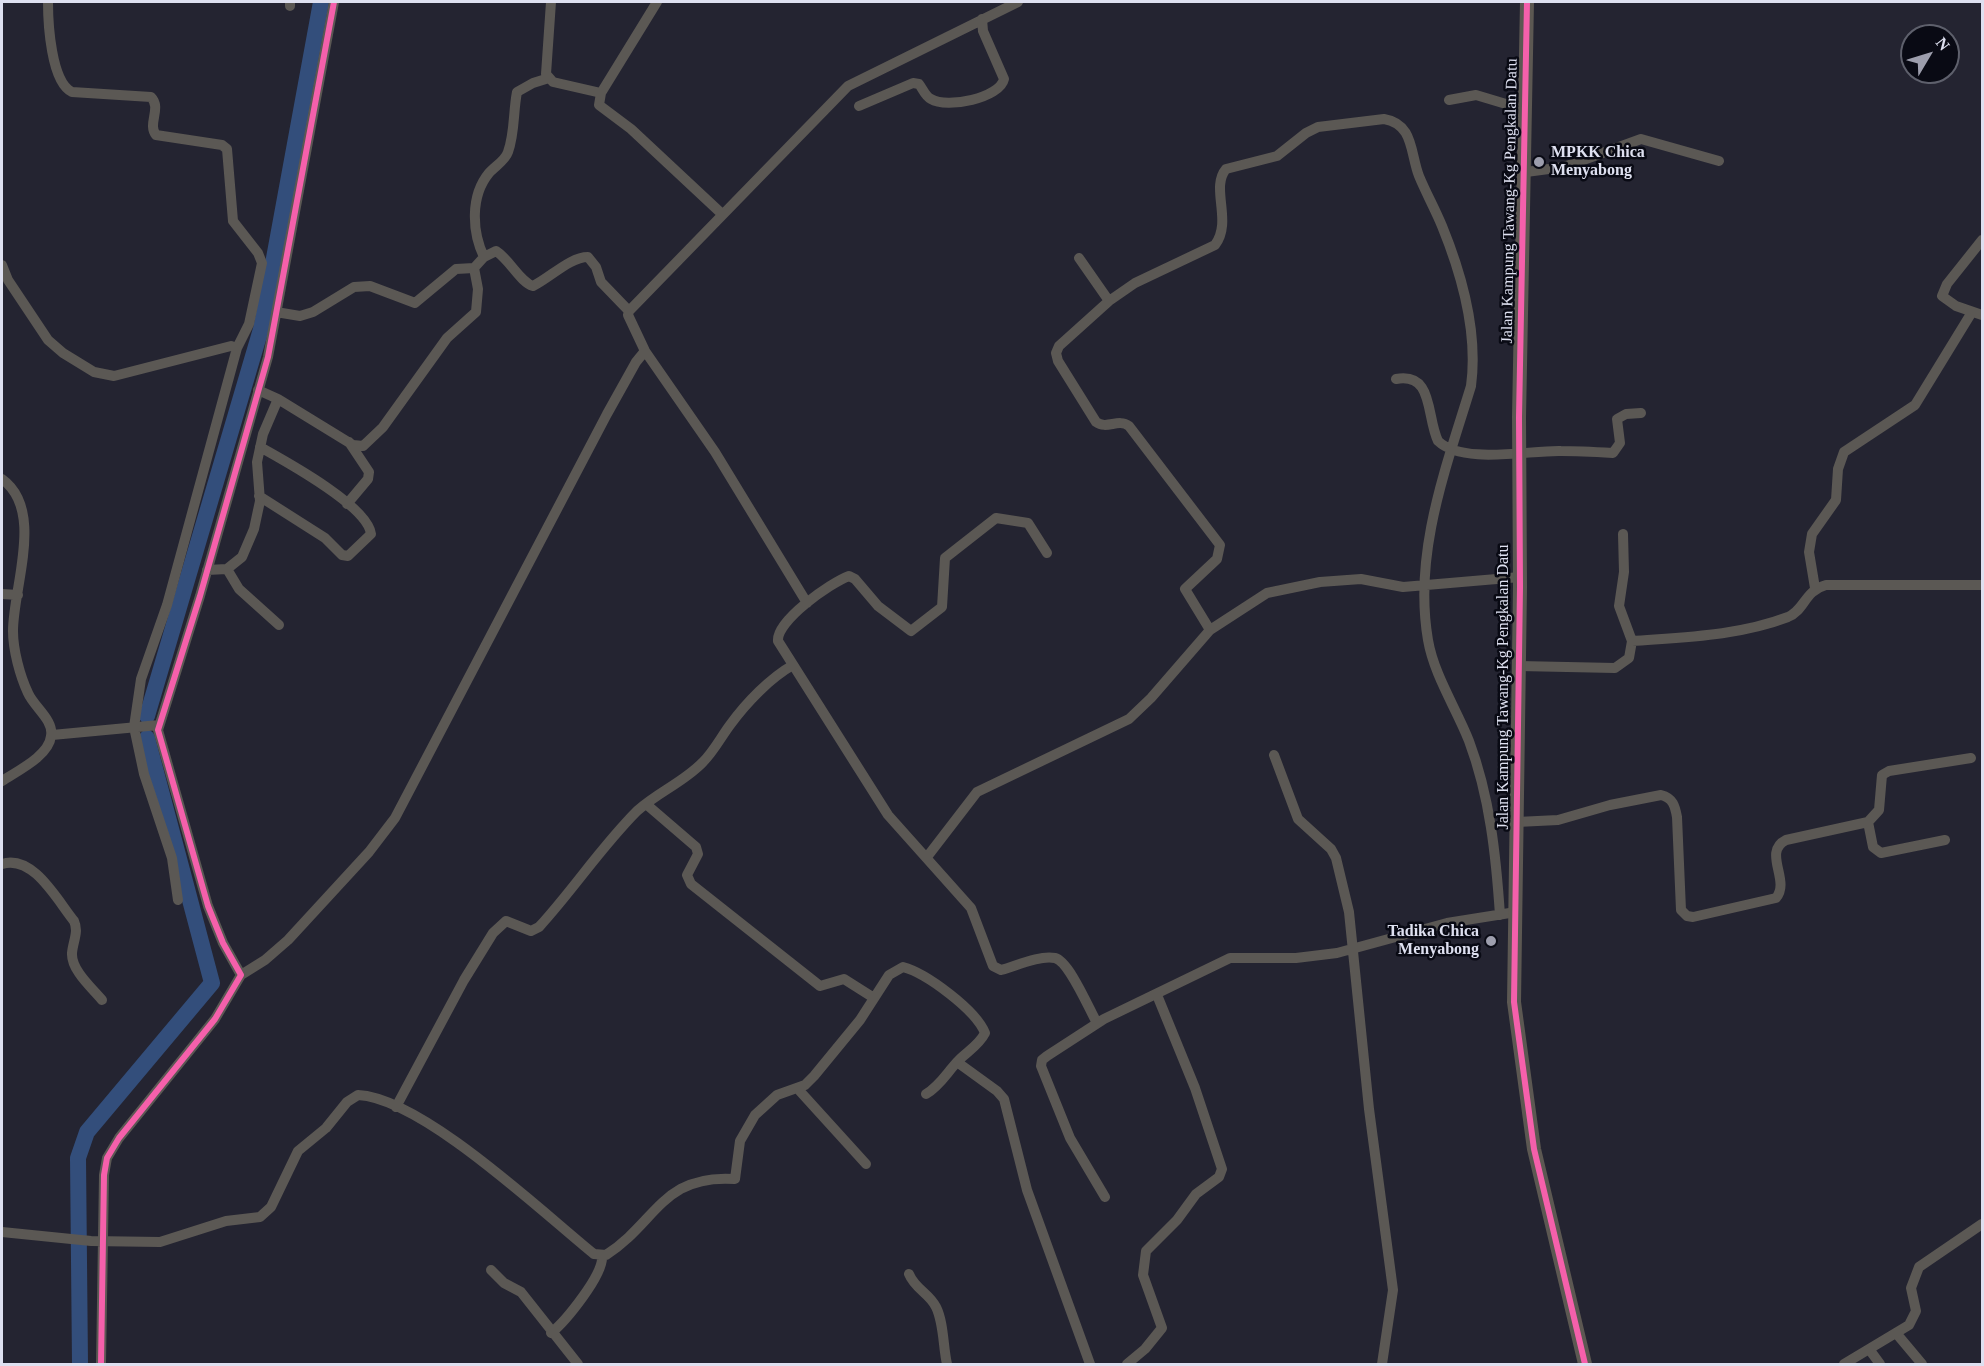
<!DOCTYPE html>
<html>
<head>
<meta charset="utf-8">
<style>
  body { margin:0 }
  #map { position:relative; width:1984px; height:1366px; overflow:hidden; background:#242431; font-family:Georgia,serif }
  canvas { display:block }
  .frame { position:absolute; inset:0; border:3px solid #dee0f0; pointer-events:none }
  .north { position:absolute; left:1900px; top:24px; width:60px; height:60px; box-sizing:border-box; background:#090a14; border:2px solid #5e606c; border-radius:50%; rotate:52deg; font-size:16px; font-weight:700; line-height:24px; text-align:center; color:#dee0f0 }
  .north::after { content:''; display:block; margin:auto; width:21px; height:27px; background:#9d9ead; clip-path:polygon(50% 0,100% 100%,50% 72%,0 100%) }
</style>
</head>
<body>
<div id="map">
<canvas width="1984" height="1366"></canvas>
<div class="frame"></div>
<div class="north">N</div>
</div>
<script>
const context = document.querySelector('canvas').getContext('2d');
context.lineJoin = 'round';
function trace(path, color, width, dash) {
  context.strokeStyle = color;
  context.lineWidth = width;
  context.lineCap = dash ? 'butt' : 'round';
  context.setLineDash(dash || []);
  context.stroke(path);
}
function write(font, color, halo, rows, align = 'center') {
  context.font = font + ' Georgia,serif';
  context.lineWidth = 5;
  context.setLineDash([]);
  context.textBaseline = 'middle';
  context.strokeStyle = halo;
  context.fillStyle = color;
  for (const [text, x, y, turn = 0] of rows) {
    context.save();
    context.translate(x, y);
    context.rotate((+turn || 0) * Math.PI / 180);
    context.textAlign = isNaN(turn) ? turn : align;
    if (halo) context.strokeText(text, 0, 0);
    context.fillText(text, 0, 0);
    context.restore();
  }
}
trace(new Path2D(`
  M 147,716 L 261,329 L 321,2
  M 80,1364 L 78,1158 L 87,1132 L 212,983 L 147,738`), '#334e7b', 16);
trace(new Path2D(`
  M 48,2 C 48,23 51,82 72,92 L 151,97 C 162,108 147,124 156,135 L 222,145 L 227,149 L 233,221 L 258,253 L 262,263 L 249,324 L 237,348 L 167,605 L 141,679 L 134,727 L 144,774 L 172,858 L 178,900
  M 551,2 L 546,74 L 553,82 L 601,93 L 599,105 L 631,129 L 722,214
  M 290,6 L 290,2
  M 601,93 L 657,2
  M 1449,100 L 1476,95 L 1526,110
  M 859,106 L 913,83 L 919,84 C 923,89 925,96 931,99 C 947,109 1000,98 1004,79 L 983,31 L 982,19
  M 1526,172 L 1564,167 L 1641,139 L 1719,161
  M 1982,240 L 1947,284 L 1942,296 L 1956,306 L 1982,315
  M 484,257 C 472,232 470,196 489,173 C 495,166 505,161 508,152 C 515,133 513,112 517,92 L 533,83 L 549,78
  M 1079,258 L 1109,301 L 1059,346 L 1056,353 L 1058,361 L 1096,422 C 1107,430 1118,418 1129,426 L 1220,545 L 1217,559 L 1185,589 L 1210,630
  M 2,265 L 8,280 L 48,340 L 63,353 L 94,372 L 114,376 L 231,346 L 237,348
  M 1109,301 L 1135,283 L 1215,245 C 1233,221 1210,188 1226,169 L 1277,156 L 1306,133 L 1318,127 L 1384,119 C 1414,124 1410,153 1419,176 C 1426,193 1435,209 1442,226 C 1462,275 1478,334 1471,386 C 1446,468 1413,553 1428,640 C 1434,675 1456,708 1469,741 C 1490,797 1496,856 1500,915
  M 276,312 L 300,316 L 313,312 L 354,287 L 370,286 L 415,303 L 456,269 L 474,268
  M 1396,379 C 1434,372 1426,416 1438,441 C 1463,465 1529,450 1561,451 C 1579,451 1596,452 1613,453 L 1620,443 L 1617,419 L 1626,414 L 1641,413
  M 258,390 L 278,399 L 353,445 L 363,446 L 383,427 L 447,338 L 476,312 L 478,289 L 474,268 L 484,257 L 496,251 C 510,260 520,282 533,286 C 551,277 570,257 588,257 L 596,267 L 601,282 L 629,311
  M 2,479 C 45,510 13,587 13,631 C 13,650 20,676 28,693 C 34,707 54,720 51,736 C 49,756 17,771 2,781
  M 259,496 L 325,538 L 342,555 L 348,556 L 371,534 C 368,506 285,461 260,447
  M 347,504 L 368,479 L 369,472 L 349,442
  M 1047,553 L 1028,523 L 996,518 L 945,558 L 942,607 L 911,631 L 878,606 L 855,579 L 849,576 C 830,583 776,621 778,641 L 888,815 L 971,908 L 993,966 L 1001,970 C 1016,966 1039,955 1055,958 C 1069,961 1089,1009 1097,1023
  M 227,569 L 239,589 L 279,625
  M 207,570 L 227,569 L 242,557 L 254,529 L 260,501 L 257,462 L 263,434 L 278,399
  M 1815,588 L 1809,552 L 1812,534 L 1836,500 L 1838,469 L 1844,452 L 1915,405 L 1972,312
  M 2,594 L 18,595
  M 807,603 L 715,452 L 645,351 L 628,315 L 629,311 L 848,86 L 1018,2
  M 1632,641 C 1685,637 1738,636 1788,617 C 1805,610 1804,591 1826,585 L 1982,585
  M 1519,666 L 1615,668 L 1629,658 L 1632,641 L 1619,606 L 1624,572 L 1623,534
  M 52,735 L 159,725
  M 1274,755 L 1298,819 L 1331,849 L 1336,858 L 1349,912 L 1369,1109 L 1393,1290 L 1382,1364
  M 646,804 L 696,847 L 698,854 L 687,875 L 691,884 L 820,986 L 844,979 L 874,998
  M 1517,822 L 1558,820 L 1610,805 L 1661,795 C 1673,798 1675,806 1677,817 L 1681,910 L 1687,916 L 1693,917 L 1776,898 C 1791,881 1762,852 1786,840 L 1868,822 L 1879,810 L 1882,775 L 1889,771 L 1971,758
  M 1868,822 L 1873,847 L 1881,853 L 1945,840
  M 927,857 L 977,792 L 1129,719 L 1151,698 L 1210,630 L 1267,593 L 1320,582 L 1361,579 L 1403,587 L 1520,577
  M 2,864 C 33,854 57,900 74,921 C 79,932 73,941 72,953 C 71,970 92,988 102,1000
  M 241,975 L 265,960 L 288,940 L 369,852 L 395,818 L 607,414 L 636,362 L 645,351
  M 957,1062 L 997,1091 L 1004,1099 L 1027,1190 L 1090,1364
  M 797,1088 L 866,1164
  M 396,1107 L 464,980 L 493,933 L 506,921 L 531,931 L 539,927 C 573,890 601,847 637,811 C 658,792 684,782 703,762 C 714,751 721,737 730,725 C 746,703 770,678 793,665
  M 1105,1197 L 1070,1138 L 1041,1066 L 1042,1060 L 1047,1056 L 1104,1019 L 1230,958 L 1296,958 L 1337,953 L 1447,923 L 1516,912
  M 2,1232 L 91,1241 L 160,1242 L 226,1221 L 260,1217 L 271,1207 L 298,1151 L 326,1128 L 347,1102 L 358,1095 C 422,1098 542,1212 594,1254 L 606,1255 C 657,1222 662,1174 735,1179 L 740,1141 L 755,1115 L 777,1095 L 805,1085 L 814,1076 L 860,1020 L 889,975 L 903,967 C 926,973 976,1010 985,1033 C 979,1045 968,1051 959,1060 C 947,1072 941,1085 926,1094
  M 491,1270 L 504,1283 L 521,1292 L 578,1364
  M 909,1274 C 915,1289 929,1293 936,1307 C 944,1323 943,1347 947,1364
  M 551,1333 C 566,1321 604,1274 602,1256
  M 1896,1333 L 1922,1364
  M 1869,1349 L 1880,1364
  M 101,1364 L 104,1175 L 107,1158 L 119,1138 L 215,1019 L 241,975 L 223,943 L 208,906 L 158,730 L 200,596 L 268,357 L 334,2
  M 1127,1364 L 1145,1349 L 1162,1328 L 1143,1275 L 1146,1251 L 1177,1220 L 1196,1194 L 1219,1177 L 1222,1169 L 1195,1088 L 1157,995
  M 1844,1364 L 1909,1325 L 1916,1311 L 1911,1288 L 1919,1267 L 1982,1224`), '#5b5854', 10);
trace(new Path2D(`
  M 1527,2 L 1519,417 L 1520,587 L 1514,1002 L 1534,1149 L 1585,1364`), '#5c5852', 14);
trace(new Path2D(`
  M 1527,2 L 1519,417 L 1520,587 L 1514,1002 L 1534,1149 L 1585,1364
  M 101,1364 L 104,1175 L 107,1158 L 119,1138 L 215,1019 L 241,975 L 223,943 L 208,906 L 158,730 L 200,596 L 268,357 L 334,2`), '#f560ab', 6);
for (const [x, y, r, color] of [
  [1539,162,6,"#9d9ead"],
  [1491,941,6,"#9d9ead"]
]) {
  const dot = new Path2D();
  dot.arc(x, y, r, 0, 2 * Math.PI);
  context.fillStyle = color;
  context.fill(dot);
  trace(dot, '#090a14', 2);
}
write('bold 16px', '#dee0f0', '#090a14', [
  ["MPKK Chica",1551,153],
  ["Menyabong",1551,171],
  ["Tadika Chica",1479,932,"right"],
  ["Menyabong",1479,950,"right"]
], 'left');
write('16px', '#dee0f0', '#090a14', [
  ["Jalan Kampung Tawang-Kg Pengkalan Datu",1510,201,-89],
  ["Jalan Kampung Tawang-Kg Pengkalan Datu",1504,687,-90]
]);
</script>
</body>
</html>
